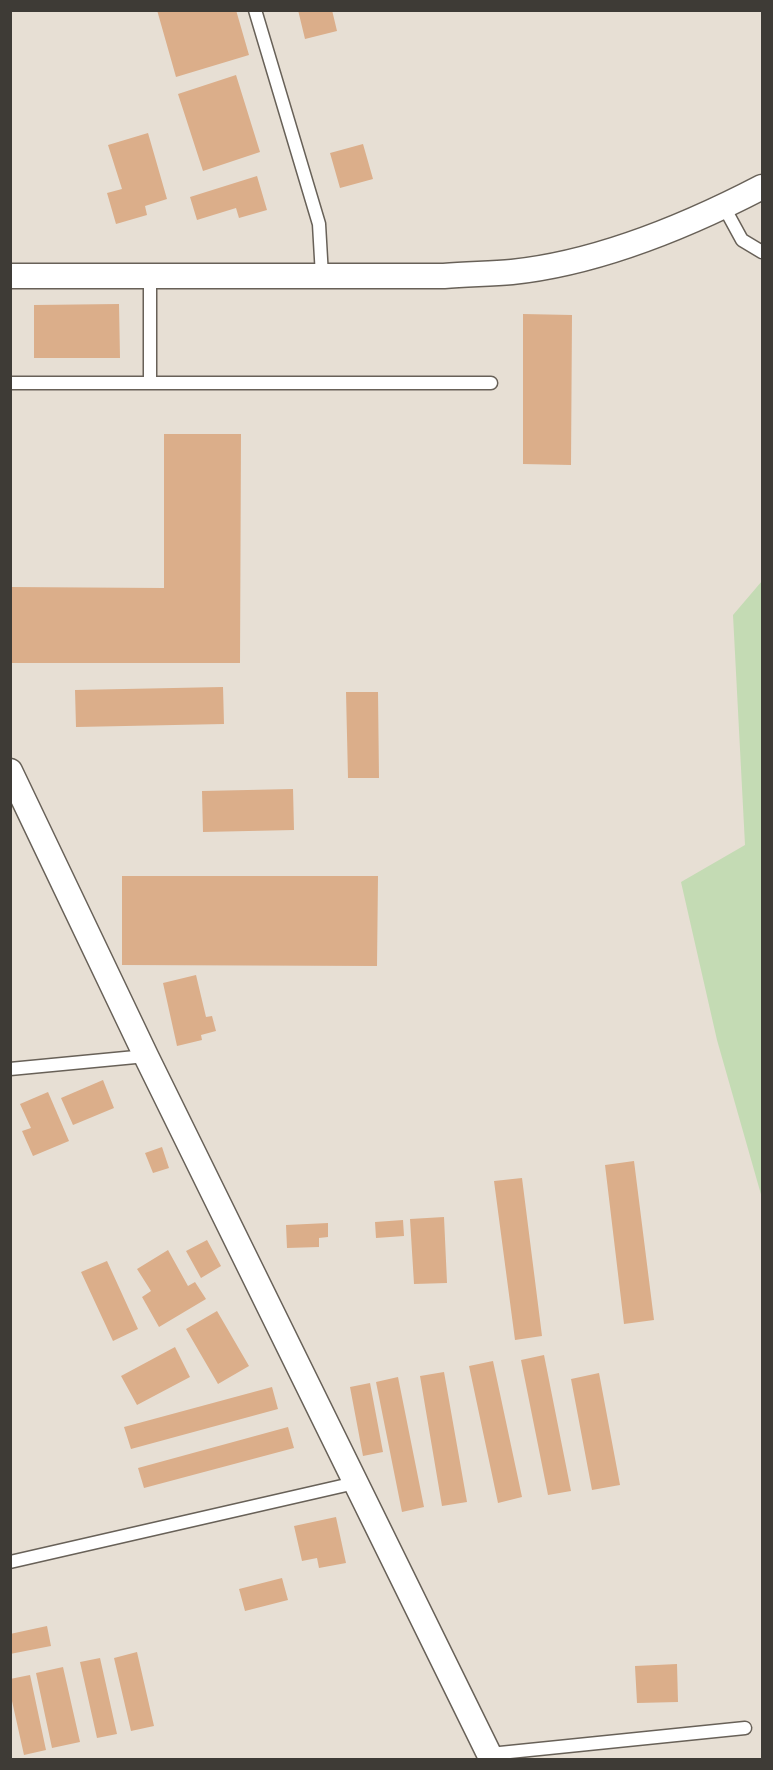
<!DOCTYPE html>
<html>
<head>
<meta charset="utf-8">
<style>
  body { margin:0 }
  #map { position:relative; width:773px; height:1770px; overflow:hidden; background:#e7dfd4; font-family:Commissioner,sans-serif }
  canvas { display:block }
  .frame { position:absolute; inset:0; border:12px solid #3e3b36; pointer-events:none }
</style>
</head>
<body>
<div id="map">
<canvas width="773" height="1770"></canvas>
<div class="frame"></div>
</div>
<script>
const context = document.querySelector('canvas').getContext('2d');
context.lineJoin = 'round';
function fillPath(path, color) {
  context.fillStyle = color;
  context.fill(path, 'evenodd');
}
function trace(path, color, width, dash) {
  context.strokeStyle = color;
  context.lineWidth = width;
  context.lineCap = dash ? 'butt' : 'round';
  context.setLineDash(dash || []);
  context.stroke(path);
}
fillPath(new Path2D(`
  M 762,581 L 762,1198 L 717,1040 L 681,882 L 745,845 L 733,615 Z`), '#c4dbb4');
fillPath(new Path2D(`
  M 157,10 L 236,10 L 249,55 L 176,77 Z
  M 298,10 L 332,10 L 337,31 L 305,39 Z
  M 236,75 L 260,152 L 203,171 L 178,94 Z
  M 148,133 L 167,199 L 145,206 L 147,215 L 116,224 L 107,193 L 122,189 L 108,145 Z
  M 363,144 L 373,179 L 340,188 L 330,153 Z
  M 257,176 L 267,210 L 239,218 L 236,208 L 197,220 L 190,197 Z
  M 119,304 L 120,358 L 34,358 L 34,305 Z
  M 523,314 L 572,315 L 571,465 L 523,464 Z
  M 164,434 L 241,434 L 240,663 L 10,663 L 10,587 L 164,588 Z
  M 223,687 L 224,724 L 76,727 L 75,690 Z
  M 346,692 L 378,692 L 379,778 L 348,778 Z
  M 293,789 L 294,830 L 203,832 L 202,791 Z
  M 122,876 L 378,876 L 377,966 L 122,965 Z
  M 196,975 L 206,1017 L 212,1016 L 216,1031 L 201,1035 L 202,1040 L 177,1046 L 163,983 Z
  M 103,1080 L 114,1108 L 73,1125 L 61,1098 Z
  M 48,1092 L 69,1141 L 33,1156 L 22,1131 L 31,1128 L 20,1104 Z
  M 162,1147 L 169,1168 L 153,1173 L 145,1153 Z
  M 634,1161 L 654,1320 L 624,1324 L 605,1165 Z
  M 522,1178 L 542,1336 L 515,1340 L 494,1181 Z
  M 444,1217 L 447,1283 L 414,1284 L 410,1219 Z
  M 403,1220 L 404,1236 L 376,1238 L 375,1222 Z
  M 328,1223 L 328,1237 L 319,1238 L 319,1247 L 287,1248 L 286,1225 Z
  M 207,1240 L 221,1266 L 201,1278 L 186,1251 Z
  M 168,1250 L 188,1286 L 195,1282 L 206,1299 L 159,1327 L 142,1297 L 151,1291 L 137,1269 Z
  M 107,1261 L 138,1329 L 113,1341 L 81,1272 Z
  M 217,1311 L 249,1366 L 218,1384 L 186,1329 Z
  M 175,1347 L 190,1377 L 137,1405 L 121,1376 Z
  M 544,1355 L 571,1491 L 548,1495 L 521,1360 Z
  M 493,1361 L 522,1497 L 498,1503 L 469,1366 Z
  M 444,1372 L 467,1502 L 442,1506 L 420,1376 Z
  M 599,1373 L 620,1485 L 592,1490 L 571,1379 Z
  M 398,1377 L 424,1507 L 402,1512 L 376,1382 Z
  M 370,1383 L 383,1452 L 363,1456 L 350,1387 Z
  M 272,1387 L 278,1409 L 131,1449 L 124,1427 Z
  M 288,1427 L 294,1448 L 144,1488 L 138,1468 Z
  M 336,1517 L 346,1563 L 319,1568 L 317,1558 L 302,1561 L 294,1526 Z
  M 282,1578 L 288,1600 L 245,1611 L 239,1589 Z
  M 47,1626 L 51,1646 L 10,1654 L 10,1634 Z
  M 137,1652 L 154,1726 L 131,1731 L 114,1658 Z
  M 100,1658 L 117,1734 L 97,1738 L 80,1662 Z
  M 677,1664 L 678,1702 L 637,1703 L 635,1666 Z
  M 63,1667 L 80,1742 L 52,1748 L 36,1673 Z
  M 30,1675 L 46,1750 L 24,1755 L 10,1692 L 10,1679 Z`), '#dbae8a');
const lane = new Path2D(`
  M 255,10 L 319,224 L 322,276
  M 724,207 L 742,240 L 762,252
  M 10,383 L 491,383
  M 150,383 L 150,276
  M 10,1069 L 146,1056
  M 10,1562 L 355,1483
  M 490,1754 L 745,1728`);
const street = new Path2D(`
  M 10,276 L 444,276 C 467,274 490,274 512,272 C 598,263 687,226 762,187
  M 10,771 L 146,1056 L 492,1760`);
trace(lane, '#686158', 15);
trace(street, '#686158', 27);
trace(lane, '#fff', 12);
trace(street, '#fff', 24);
</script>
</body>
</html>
